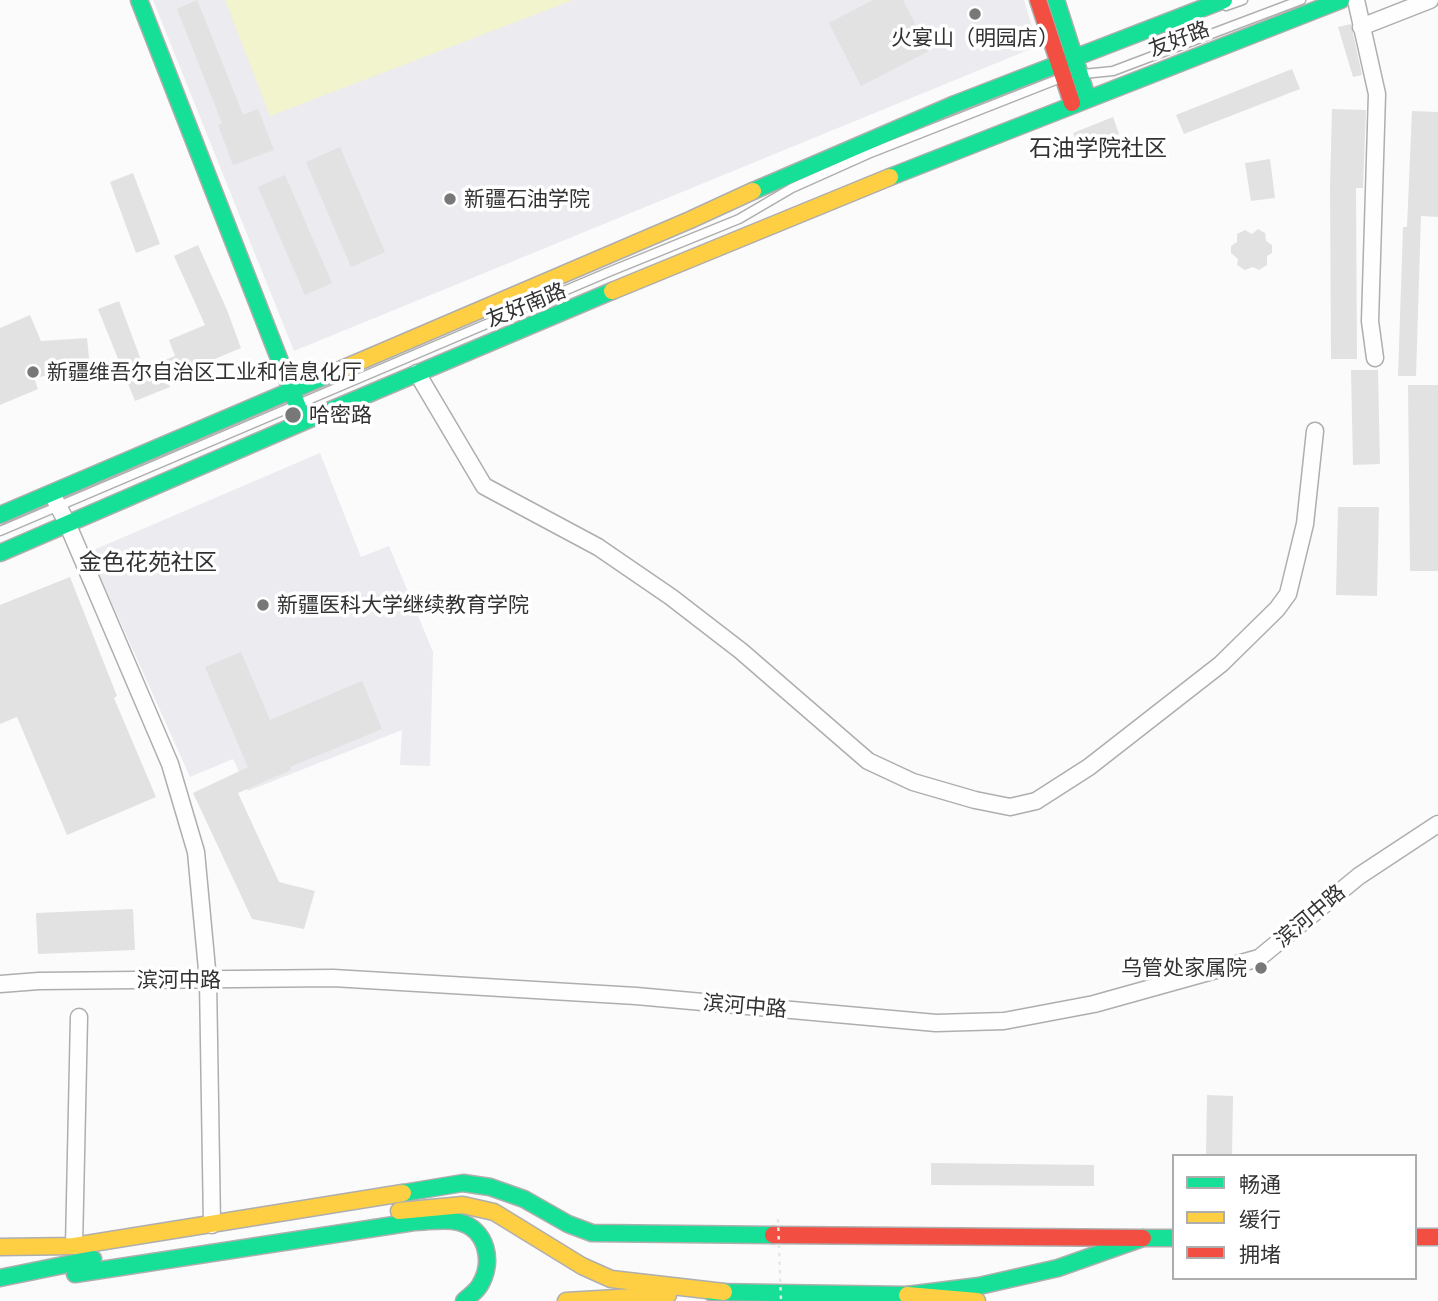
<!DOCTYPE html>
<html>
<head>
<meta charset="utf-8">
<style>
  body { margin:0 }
  #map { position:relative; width:1438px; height:1301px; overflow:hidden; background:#fbfbfb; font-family:Ubuntu,"Noto Sans SC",sans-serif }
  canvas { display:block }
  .legend { position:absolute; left:1172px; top:1154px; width:245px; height:126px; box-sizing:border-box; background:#fff; border:2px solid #adadad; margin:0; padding:9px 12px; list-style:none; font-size:21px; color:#323233 }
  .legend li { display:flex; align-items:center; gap:14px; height:35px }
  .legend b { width:35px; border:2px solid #adadad }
</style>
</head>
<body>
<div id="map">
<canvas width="1438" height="1301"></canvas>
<ul class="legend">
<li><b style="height:9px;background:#16e098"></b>畅通</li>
<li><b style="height:9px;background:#ffcf43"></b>缓行</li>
<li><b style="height:9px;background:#f24e42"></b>拥堵</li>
</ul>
</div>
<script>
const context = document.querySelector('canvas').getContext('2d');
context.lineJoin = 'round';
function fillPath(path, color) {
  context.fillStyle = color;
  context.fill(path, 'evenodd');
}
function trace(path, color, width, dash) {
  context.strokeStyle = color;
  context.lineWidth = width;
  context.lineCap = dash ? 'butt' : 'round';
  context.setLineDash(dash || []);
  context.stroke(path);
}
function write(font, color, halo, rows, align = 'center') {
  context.font = font + ' Ubuntu,"Noto Sans SC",sans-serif';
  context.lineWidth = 7;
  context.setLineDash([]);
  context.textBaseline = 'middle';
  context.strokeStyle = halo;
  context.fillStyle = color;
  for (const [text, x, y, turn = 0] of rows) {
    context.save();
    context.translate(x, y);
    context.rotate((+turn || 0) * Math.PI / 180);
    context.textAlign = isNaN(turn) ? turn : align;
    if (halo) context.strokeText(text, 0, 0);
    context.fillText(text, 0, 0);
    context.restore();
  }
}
fillPath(new Path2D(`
  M 153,0 L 1024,0 L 1038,46 L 294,351 Z
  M 320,453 L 361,557 L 389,546 L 433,652 L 430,766 L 400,765 L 402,730 L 248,791 L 233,759 L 190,777 L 89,552 Z`), '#ebebf0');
fillPath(new Path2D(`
  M 225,0 L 573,0 L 270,116 Z`), '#f2f4cd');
fillPath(new Path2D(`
  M 197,0 L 243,115 L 258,109 L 274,150 L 233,165 L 218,125 L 222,123 L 177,9 Z
  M 873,0 L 903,0 L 929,51 L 861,86 L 829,23 Z
  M 1351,24 L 1362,75 L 1353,77 L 1338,27 Z
  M 1292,69 L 1300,89 L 1184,134 L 1176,115 Z
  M 1332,109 L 1366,110 L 1363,188 L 1356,188 L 1357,359 L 1331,359 L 1330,186 Z
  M 1412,111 L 1438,112 L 1438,217 L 1421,216 L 1416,376 L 1398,376 L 1403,227 L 1407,227 Z
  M 1113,117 L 1119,134 L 1079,149 L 1073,133 Z
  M 340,147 L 385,252 L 351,267 L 306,162 Z
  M 1270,159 L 1275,198 L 1251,201 L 1245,163 Z
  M 133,173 L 160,244 L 136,253 L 110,182 Z
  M 285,175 L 332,283 L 305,295 L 258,187 Z
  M 1258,229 L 1265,233 L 1266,241 L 1272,245 L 1272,253 L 1267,256 L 1267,265 L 1259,270 L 1253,267 L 1245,270 L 1237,265 L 1238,259 L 1231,253 L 1231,246 L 1237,242 L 1237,234 L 1245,230 L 1252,234 Z
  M 198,245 L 227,310 L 241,348 L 167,379 L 170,387 L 135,401 L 98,309 L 119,301 L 144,368 L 175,356 L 169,340 L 205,325 L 174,256 Z
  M 30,315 L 41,341 L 87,338 L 90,367 L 34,378 L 38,389 L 0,405 L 0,328 Z
  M 1351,370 L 1378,370 L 1380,464 L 1353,465 Z
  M 1408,385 L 1438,385 L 1438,571 L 1410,571 Z
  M 1338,507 L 1379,507 L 1377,596 L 1336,595 Z
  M 70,577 L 117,696 L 114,698 L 156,797 L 67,835 L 17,717 L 0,724 L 0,605 Z
  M 241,652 L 270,720 L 362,681 L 382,729 L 290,767 L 291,770 L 238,793 L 279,882 L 315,891 L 304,929 L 252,919 L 193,793 L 248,767 L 205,667 Z
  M 133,909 L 135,950 L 38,954 L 36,913 Z
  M 1207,1095 L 1233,1096 L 1232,1156 L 1206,1156 Z
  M 931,1163 L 1094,1165 L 1094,1186 L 931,1185 Z`), '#e2e2e2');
const lane = new Path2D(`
  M 1226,6 L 1243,0
  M 1083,74 L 1113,71 L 1301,0
  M 0,531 L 611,271 L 739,219 L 792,188 L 868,154 L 1061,78`);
const street = new Path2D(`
  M 1356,0 L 1377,94 L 1370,321 L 1375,358
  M 1361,27 L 1430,0
  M 417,373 L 484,486 L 598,547 L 671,597 L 741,651 L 868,761 L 913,782 L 975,800 L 1010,807 L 1036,801 L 1089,767 L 1221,664 L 1277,609 L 1288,594 L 1305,524 L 1315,431
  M 52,494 L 67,523 L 170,764 L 196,852 L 208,980 L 212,1225
  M 0,984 L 39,981 L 333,978 L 636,996 L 936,1023 L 1004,1021 L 1094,1004 L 1259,958 L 1359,876 L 1438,824
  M 74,1246 L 79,1017`);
const fast = new Path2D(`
  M 139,0 L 303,420
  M 1056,0 L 1087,97
  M 890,177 L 1341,0
  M 753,191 L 955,104 L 1224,0
  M 0,515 L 328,375
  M 0,553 L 333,409 L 612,291
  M 403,1193 L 463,1183 L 490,1187 L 524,1199 L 568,1224 L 592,1233 L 773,1235
  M 75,1274 L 414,1222 C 428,1222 444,1218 459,1222 C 487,1229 494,1262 480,1285 C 476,1292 469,1296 464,1301
  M 0,1278 L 93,1259
  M 711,1292 L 907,1295 L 979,1286 L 1058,1268 L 1143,1238 L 1174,1238`);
const slow = new Path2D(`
  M 612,291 L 890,177
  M 328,375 L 690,220 L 753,191
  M 399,1211 L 463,1205 L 494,1212 L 582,1266 L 611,1279 L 724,1292
  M 0,1247 L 74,1246 L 403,1193
  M 907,1295 L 977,1301
  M 566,1301 L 668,1295`);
const jam = new Path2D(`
  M 1038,0 L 1072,103
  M 773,1235 L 1143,1238
  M 1415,1237 L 1438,1237`);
trace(lane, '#aeaeae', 11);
trace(street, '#aeaeae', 19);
trace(fast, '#aeaeae', 19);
trace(slow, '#aeaeae', 19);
trace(jam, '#aeaeae', 19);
trace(lane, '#fefefe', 8);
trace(street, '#fefefe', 16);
trace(fast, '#16e098', 16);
trace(slow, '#ffcf43', 16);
trace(jam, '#f24e42', 16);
trace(new Path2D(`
  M 778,1219 L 781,1301`), '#e6e6e7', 2.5, [3.5, 5]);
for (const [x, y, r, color] of [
  [975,14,7,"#787879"],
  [450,199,7,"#787879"],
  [33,372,7,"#787879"],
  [293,415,9,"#787879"],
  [263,605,7,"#787879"],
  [1261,968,7,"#787879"]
]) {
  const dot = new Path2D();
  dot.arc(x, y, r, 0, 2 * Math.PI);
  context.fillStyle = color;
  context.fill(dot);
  trace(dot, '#fff', 2.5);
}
write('21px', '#323233', '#fff', [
  ["火宴山（明园店）",975,38,"center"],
  ["新疆石油学院",464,199],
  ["新疆维吾尔自治区工业和信息化厅",47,372],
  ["哈密路",309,415],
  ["新疆医科大学继续教育学院",277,605],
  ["乌管处家属院",1247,968,"right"]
], 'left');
write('21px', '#323233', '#fff', [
  ["友好路",1179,39,-21],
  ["友好南路",526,305,-22],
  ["滨河中路",1310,916,-40],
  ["滨河中路",179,980],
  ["滨河中路",745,1006,5]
]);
write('23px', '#323233', '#fff', [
  ["石油学院社区",1098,148],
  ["金色花苑社区",148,562]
]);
</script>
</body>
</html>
